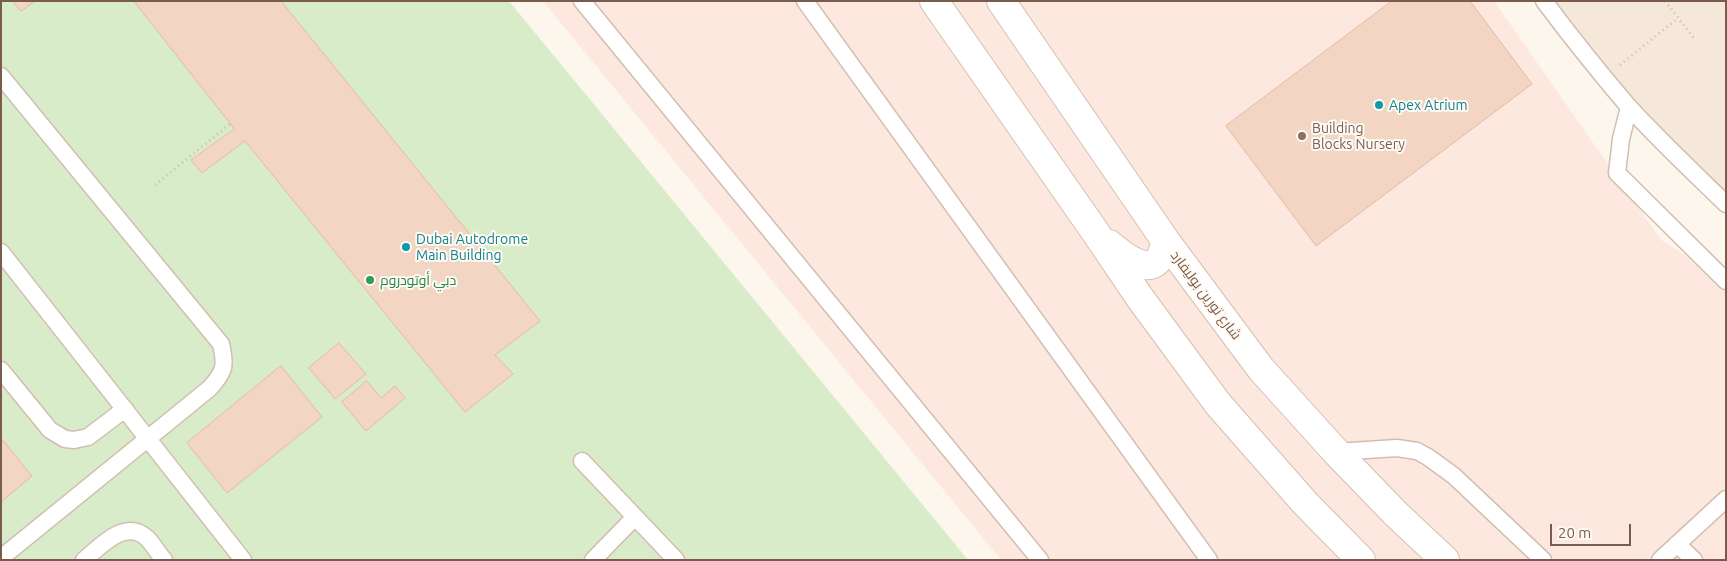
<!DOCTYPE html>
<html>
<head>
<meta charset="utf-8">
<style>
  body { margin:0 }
  #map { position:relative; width:1727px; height:561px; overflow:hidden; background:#fdf6ec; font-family:Ubuntu,sans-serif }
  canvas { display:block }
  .frame { position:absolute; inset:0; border:2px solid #7a5c4d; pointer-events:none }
  .scale { position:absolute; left:1550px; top:524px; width:81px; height:22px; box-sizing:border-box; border:2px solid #7a5c4d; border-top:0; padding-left:6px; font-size:15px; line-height:18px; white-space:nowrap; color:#7a5c4d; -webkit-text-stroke:4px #fffaf3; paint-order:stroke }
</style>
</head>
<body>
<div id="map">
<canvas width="1727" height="561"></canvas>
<div class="frame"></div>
<div class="scale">20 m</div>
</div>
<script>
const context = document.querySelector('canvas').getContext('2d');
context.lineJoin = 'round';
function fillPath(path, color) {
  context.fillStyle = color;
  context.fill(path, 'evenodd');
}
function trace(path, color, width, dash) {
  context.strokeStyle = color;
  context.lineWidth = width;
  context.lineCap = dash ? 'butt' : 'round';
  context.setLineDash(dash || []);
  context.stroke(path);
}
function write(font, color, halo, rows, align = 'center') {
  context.font = font + ' Ubuntu,Cairo,sans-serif';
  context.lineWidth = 4;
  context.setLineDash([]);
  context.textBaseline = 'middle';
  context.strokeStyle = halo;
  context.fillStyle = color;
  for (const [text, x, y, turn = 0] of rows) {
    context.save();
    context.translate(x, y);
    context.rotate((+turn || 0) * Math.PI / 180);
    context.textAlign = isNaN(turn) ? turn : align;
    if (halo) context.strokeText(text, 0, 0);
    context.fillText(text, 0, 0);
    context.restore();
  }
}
fillPath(new Path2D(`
  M 1545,1 L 1726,1 L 1726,196 L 1636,116 Z`), '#f5e8da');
fillPath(new Path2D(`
  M 543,1 L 1494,1 L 1661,240 L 1726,280 L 1726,560 L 1001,560 Z`), '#fde8e0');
fillPath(new Path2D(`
  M 1,1 L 509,1 L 968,560 L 1,560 Z`), '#d8ecc9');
const building = new Path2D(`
  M 13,1 L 35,1 L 21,11 Z
  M 134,1 L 281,1 L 540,321 L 495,355 L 513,374 L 465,412 L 245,141 L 202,173 L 191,160 L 234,129 Z
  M 1392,1 L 1470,1 L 1532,84 L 1316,246 L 1226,126 Z
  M 339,343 L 366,374 L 335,399 L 309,368 Z
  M 281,366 L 322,417 L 227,493 L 187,443 Z
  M 367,381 L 381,398 L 395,386 L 405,398 L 366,431 L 342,402 Z
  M 1,438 L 32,476 L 1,502 Z`);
fillPath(building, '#f3d5c3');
trace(building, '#e6bba3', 1);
const lane = new Path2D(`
  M 582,1 L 1040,560
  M 805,1 L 1209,560
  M 1544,1 C 1571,37 1599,72 1628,106 C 1659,140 1693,172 1726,204
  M 1,76 L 221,344 C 226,366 225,371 210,388 L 1,558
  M 1629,107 L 1621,139 L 1617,173 L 1726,281
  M 1,252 L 243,560
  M 1,370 L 50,430 L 65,439 L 74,440 L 88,437 L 125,409
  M 1336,452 L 1397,448 L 1417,451 L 1428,457 L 1454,476 L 1543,560
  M 582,461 L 676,560
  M 1677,544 L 1694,560
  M 84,560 C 101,546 125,518 147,538 C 153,544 158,553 164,560
  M 593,560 L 635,517
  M 1660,560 L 1726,499`);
const secondary = new Path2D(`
  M 934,1 L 1096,233 L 1140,298 L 1218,404 L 1305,503 L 1361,560
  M 1001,1 L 1165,240 L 1261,369 L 1336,452 L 1396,514 L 1445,560
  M 1109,244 C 1128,260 1160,284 1165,240`);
trace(lane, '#d1beb0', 19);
trace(secondary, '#d6c0b0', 30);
trace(new Path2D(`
  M 1665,1 L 1694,38
  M 1620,65 L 1678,18
  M 155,185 L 230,124`), '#d9b8a5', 3, [1, 4]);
trace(lane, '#fff', 16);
trace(secondary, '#fff', 28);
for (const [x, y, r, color] of [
  [1379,105,5,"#0f9aa8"],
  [1302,136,5,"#8d6e63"],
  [406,247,5,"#0f9aa8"],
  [370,280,5,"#2e9e5b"]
]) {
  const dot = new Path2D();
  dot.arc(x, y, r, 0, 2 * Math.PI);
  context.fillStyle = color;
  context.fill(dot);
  trace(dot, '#fffaf3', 2);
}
write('14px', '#0d838f', '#fffaf3', [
  ["Apex Atrium",1389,105],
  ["Dubai Autodrome",416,239],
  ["Main Building",416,255]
], 'left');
write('14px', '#785e54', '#fffaf3', [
  ["Building",1312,128],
  ["Blocks Nursery",1312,144]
], 'left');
write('14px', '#27864d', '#fffaf3', [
  ["دبي أوتودروم",380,280]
], 'left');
write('14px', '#7a5c4d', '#fffaf3', [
  ["شارع تورين بوليفارد",1206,295,53]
]);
</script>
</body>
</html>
